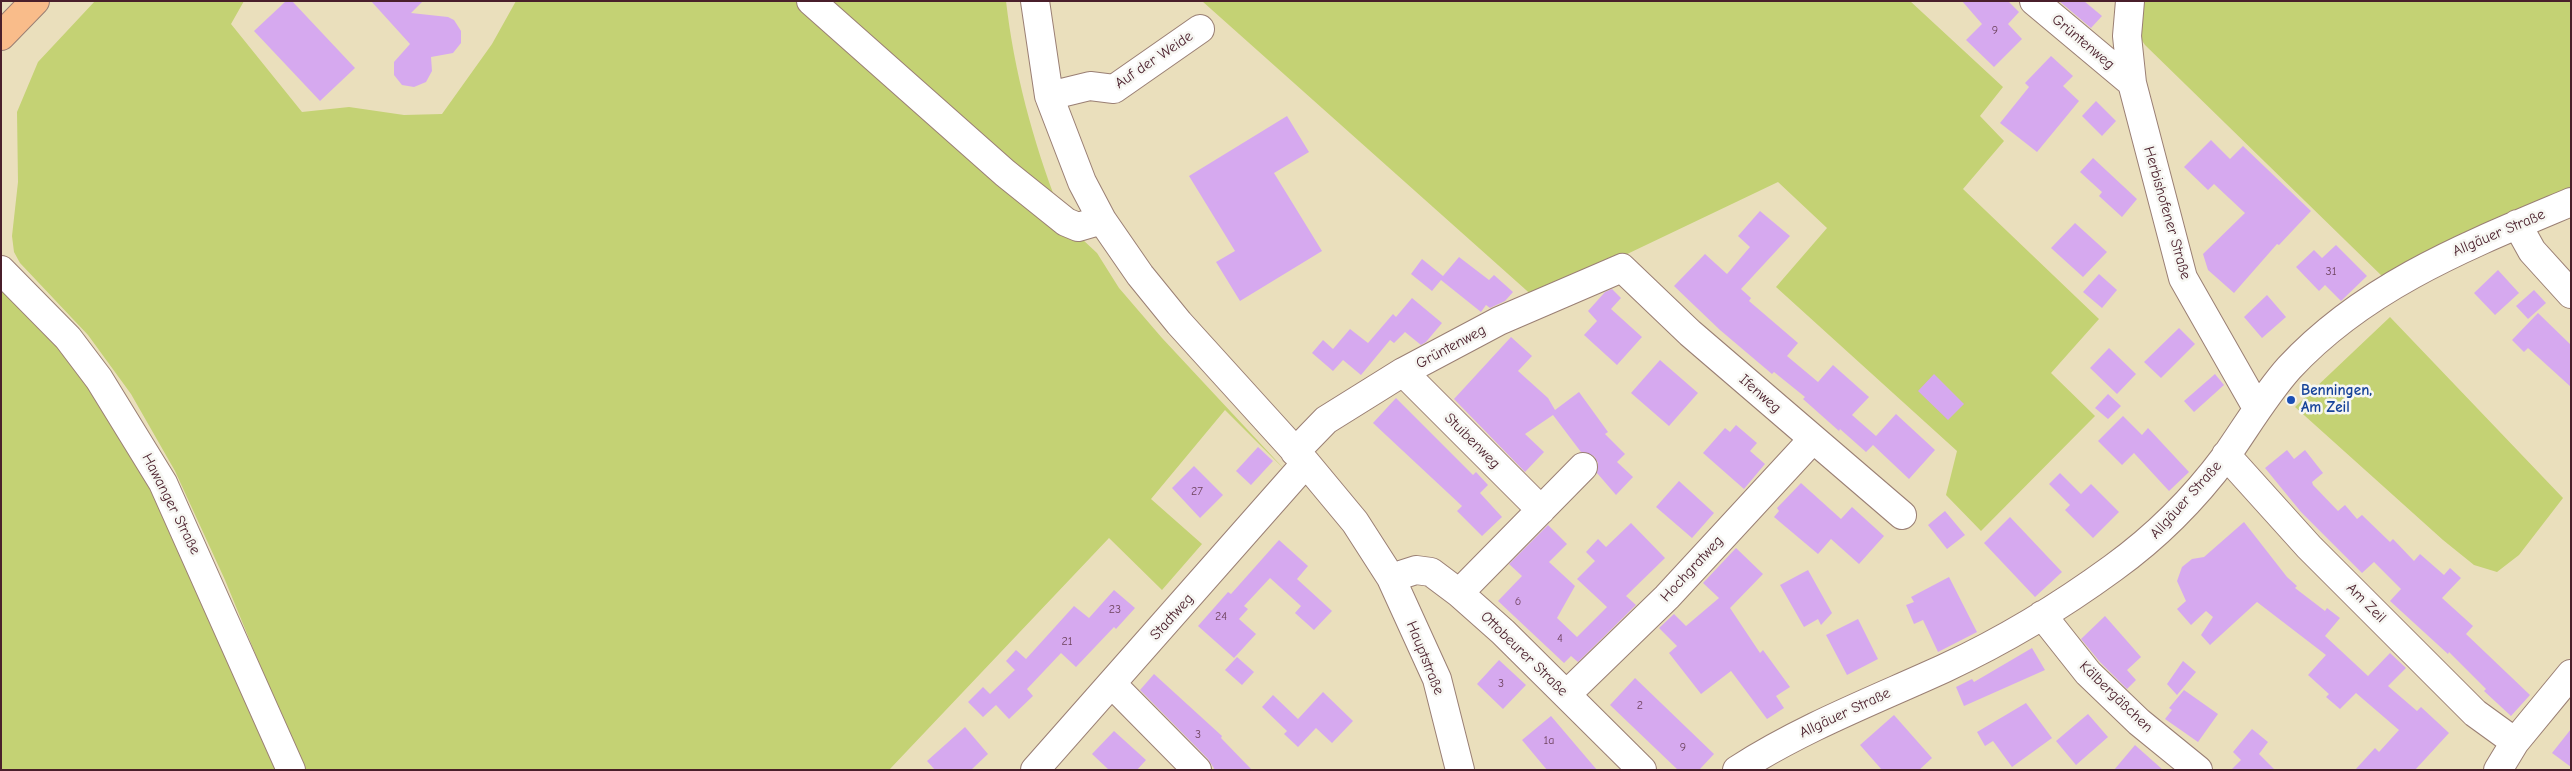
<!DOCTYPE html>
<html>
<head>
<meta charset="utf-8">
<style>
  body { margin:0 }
  #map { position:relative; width:2572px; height:771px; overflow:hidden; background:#eadfbc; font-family:"Comic Neue",sans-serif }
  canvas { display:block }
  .frame { position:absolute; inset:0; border:2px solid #4a1f2b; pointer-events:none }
</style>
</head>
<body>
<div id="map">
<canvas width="2572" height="771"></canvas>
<div class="frame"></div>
</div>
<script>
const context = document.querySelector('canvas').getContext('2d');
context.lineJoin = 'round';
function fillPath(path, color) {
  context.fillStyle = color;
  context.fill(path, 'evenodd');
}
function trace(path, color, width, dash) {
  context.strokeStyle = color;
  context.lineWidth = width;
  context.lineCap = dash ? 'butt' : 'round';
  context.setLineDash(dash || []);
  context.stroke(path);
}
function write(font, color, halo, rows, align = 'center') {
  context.font = font + ' "Comic Neue",sans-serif';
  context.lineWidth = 5;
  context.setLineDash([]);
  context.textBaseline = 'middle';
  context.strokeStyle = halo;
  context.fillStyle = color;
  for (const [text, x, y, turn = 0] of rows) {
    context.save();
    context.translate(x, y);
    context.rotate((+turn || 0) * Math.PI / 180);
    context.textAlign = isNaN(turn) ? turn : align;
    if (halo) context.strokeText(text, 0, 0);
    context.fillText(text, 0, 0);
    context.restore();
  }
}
fillPath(new Path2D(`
  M 95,1 L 244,1 L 231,24 L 302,112 L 349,107 L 404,115 L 442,114 L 492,44 L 516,1 L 803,1 L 1082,239 L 1097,253 L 1119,288 L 1162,338 L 1286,471 L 1225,410 L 1151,499 L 1202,544 L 1162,590 L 1109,538 L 889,770 L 303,770 L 225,580 L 175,471 L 131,394 L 88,335 L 20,263 L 14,252 L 12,236 L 18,182 L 17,112 L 38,62 Z
  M 818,1 L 1006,1 C 1014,71 1033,141 1058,206 Z
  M 1202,1 L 1910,1 L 2003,87 L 1980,116 L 2004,141 L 1963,189 L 2099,319 L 2051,373 L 2095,416 L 1981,531 L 1946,495 L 1957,451 L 1776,287 L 1827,228 L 1778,182 L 1535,298 Z
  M 2138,1 L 2571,1 L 2571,192 L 2385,279 L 2145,45 L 2137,33 Z
  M 1,283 L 53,340 L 88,384 L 129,446 L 163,511 L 281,770 L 1,770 Z
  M 2390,317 L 2563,498 L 2519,555 L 2497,572 L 2474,565 L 2443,540 L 2295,407 Z`), '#c4d274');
fillPath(new Path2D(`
  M 286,1 L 292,1 L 355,68 L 320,101 L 254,31 Z
  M 371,1 L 423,1 L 411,13 L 448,17 L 454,20 L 461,31 L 461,43 L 453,53 L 431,57 L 432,71 L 426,82 L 414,87 L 402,85 L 394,75 L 394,62 L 410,44 Z
  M 1962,1 L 2008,1 L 2019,12 L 2008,24 L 2022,39 L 1994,67 L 1966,40 L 1982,24 Z
  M 2059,1 L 2084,1 L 2102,16 L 2091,28 Z
  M 2051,56 L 2073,76 L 2063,86 L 2079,101 L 2037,152 L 2000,123 L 2029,87 L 2025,83 Z
  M 2096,101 L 2116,121 L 2102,136 L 2082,116 Z
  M 1287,116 L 1309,152 L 1274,173 L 1322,251 L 1240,301 L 1216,262 L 1235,251 L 1189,176 Z
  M 2211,140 L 2230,159 L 2243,146 L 2311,211 L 2279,245 L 2277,244 L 2234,293 L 2208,270 L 2203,254 L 2245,213 L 2214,184 L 2208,190 L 2184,167 Z
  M 2093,158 L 2137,199 L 2122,217 L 2099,196 L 2102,192 L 2080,172 Z
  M 1760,211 L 1790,236 L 1741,289 L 1751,298 L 1749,301 L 1798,343 L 1787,356 L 1818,382 L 1833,365 L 1869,397 L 1852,415 L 1876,436 L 1896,414 L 1935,450 L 1909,479 L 1873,445 L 1866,452 L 1840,429 L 1839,431 L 1803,399 L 1805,397 L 1774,372 L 1772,374 L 1720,330 L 1674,286 L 1705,254 L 1727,274 L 1750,247 L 1738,236 Z
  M 2075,223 L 2107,252 L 2083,277 L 2051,248 Z
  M 2336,245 L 2367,276 L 2341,301 L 2325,285 L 2319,291 L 2296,267 L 2314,250 L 2322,258 Z
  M 1459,257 L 1489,280 L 1494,275 L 1513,292 L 1505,301 L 1490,308 L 1486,305 L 1481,312 L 1441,280 L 1432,291 L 1411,274 L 1422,259 L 1443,276 Z
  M 2498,270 L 2519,293 L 2495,315 L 2474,293 Z
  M 2099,274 L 2117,290 L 2102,308 L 2083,292 Z
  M 1612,289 L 1621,298 L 1611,309 L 1642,337 L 1617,365 L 1584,335 L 1597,321 L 1588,311 L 1605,292 Z
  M 2534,290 L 2546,303 L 2528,319 L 2516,306 Z
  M 2267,295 L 2286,317 L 2262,338 L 2244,317 Z
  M 1412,298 L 1442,323 L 1426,342 L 1421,345 L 1405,332 L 1394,343 L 1390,340 L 1361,375 L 1343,360 L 1333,371 L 1312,353 L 1323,340 L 1333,349 L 1350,329 L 1368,343 L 1393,314 L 1396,317 Z
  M 2538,313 L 2571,345 L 2571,387 L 2528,348 L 2524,352 L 2512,340 Z
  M 2179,328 L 2195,344 L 2161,378 L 2144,362 Z
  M 1511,337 L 1532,356 L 1518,371 L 1548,398 L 1555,410 L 1579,392 L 1608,432 L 1605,434 L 1625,454 L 1617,462 L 1633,477 L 1616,495 L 1597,473 L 1598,463 L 1594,456 L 1581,452 L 1553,415 L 1525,434 L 1544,452 L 1525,472 L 1454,399 Z
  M 2109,348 L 2136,374 L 2117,394 L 2090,368 Z
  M 1660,360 L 1698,393 L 1669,426 L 1631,393 Z
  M 1934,374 L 1964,404 L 1948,420 L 1918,391 Z
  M 2215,374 L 2224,385 L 2194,412 L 2184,401 Z
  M 2108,394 L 2121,406 L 2108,419 L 2095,408 Z
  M 1396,398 L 1473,475 L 1476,472 L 1488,485 L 1480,493 L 1502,517 L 1482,536 L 1457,511 L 1462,506 L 1373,423 Z
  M 2123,416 L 2142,435 L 2148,428 L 2189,472 L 2169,491 L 2134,453 L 2122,465 L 2098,441 Z
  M 1736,425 L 1757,443 L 1750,451 L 1765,464 L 1744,489 L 1703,453 L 1725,428 L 1730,432 Z
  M 1258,447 L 1273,461 L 1251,485 L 1236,471 Z
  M 2287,450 L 2294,459 L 2305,450 L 2323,473 L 2312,482 L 2313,485 L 2338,511 L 2345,505 L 2357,519 L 2362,515 L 2390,542 L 2393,539 L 2414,561 L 2420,554 L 2444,575 L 2450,568 L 2461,578 L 2442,598 L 2473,626 L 2466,634 L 2530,695 L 2511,716 L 2484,691 L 2486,689 L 2449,652 L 2448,654 L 2390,601 L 2401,589 L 2374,562 L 2362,573 L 2301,512 L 2265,468 Z
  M 1194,466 L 1223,495 L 1200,518 L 1172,488 Z
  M 2060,473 L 2081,494 L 2091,484 L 2119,512 L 2093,538 L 2065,510 L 2070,505 L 2049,484 Z
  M 1679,481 L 1714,513 L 1692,538 L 1656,507 Z
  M 1801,483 L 1841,519 L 1852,507 L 1884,536 L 1859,564 L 1831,539 L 1818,554 L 1774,517 L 1779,511 L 1777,508 Z
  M 1945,511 L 1965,535 L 1947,549 L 1928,525 Z
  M 2010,517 L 2062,572 L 2035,597 L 1984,543 Z
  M 2244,522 L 2287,577 L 2297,586 L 2295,588 L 2325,611 L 2327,608 L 2340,618 L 2325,636 L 2368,676 L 2390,653 L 2406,668 L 2388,686 L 2417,711 L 2421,707 L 2449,733 L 2415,770 L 2355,770 L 2375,748 L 2379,752 L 2399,730 L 2356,693 L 2340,709 L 2326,697 L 2329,694 L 2308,675 L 2326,655 L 2257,602 L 2210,645 L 2201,635 L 2213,617 L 2206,611 L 2191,625 L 2177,609 L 2186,601 L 2177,581 L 2182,567 L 2192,559 L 2204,557 Z
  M 1631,523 L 1665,558 L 1626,596 L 1636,605 L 1578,662 L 1571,656 L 1564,663 L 1498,601 L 1522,576 L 1509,564 L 1548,525 L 1567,544 L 1549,562 L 1575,586 L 1557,618 L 1577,637 L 1607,607 L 1577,579 L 1595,561 L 1586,552 L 1598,539 L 1606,547 Z
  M 1279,540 L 1308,566 L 1297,579 L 1332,611 L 1314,630 L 1295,613 L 1301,606 L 1270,578 L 1244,606 L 1248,609 L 1239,619 L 1256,634 L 1234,658 L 1198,626 L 1228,592 L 1231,594 Z
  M 1736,548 L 1763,574 L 1730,608 L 1760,653 L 1763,650 L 1790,687 L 1776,696 L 1784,708 L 1767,719 L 1731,671 L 1701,694 L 1669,653 L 1677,646 L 1659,628 L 1674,614 L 1686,626 L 1719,598 L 1703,583 Z
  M 1808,570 L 1832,613 L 1821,625 L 1818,619 L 1804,627 L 1780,585 Z
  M 1949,577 L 1977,632 L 1938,652 L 1923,620 L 1914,624 L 1906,605 L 1914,602 L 1911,597 Z
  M 1114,590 L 1135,608 L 1116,629 L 1114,627 L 1076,667 L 1061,653 L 1027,689 L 1033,696 L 1009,719 L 996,705 L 983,717 L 968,702 L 983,687 L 990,694 L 1015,670 L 1006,661 L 1016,650 L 1026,659 L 1074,606 L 1089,618 Z
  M 2105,616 L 2141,657 L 2127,670 L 2136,680 L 2127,689 L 2100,662 L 2081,639 Z
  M 1858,619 L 1878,659 L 1847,675 L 1826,635 Z
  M 2032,648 L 2045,670 L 1964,706 L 1956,687 L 1972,679 L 1974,682 Z
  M 1237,657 L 1254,672 L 1242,685 L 1225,670 Z
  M 1499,660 L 1526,685 L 1503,709 L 1477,684 Z
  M 2183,661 L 2196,672 L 2177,695 L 2167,684 Z
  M 1154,674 L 1222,736 L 1221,738 L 1252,770 L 1215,770 L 1208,759 L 1140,690 Z
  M 1635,678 L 1714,754 L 1699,770 L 1678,770 L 1610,705 Z
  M 2184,690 L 2218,714 L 2198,742 L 2165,719 L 2172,710 L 2169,708 Z
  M 1323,692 L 1353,721 L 1332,743 L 1316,728 L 1298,747 L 1284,734 L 1287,731 L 1262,707 L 1273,695 L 1298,719 Z
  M 2026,703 L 2052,738 L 2012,767 L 1993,741 L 1985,746 L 1977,732 Z
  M 2088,714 L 2108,737 L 2076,765 L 2056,741 Z
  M 1894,715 L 1932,758 L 1919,770 L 1882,770 L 1860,745 Z
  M 1551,716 L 1597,770 L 1547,770 L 1522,740 Z
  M 965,727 L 988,754 L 971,770 L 935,770 L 927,761 Z
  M 2252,729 L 2268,742 L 2259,754 L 2275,770 L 2231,770 L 2241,760 L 2233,752 Z
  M 2571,729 L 2571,767 L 2552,753 Z
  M 1114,731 L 1146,760 L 1137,770 L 1109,770 L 1092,754 Z
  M 2135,745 L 2163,770 L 2114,770 Z`), '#d6a9ef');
const minor = new Path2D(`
  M 811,1 L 1005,173 L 1066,222 L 1078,227 L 1102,220
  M 1035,1 L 1049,96 L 1082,182 L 1102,220 L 1140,275 L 1179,323 L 1306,463 L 1355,522 L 1391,578 L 1437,679 L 1460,770
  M 2034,1 L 2132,83
  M 2130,1 L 2127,36 L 2132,83 L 2183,278 L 2257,408
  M 1049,96 L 1090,86 L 1114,89 L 1200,29
  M 2517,224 L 2532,251 L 2571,294
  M 1,270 L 68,338 L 99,379 L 163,483 L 291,770
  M 1403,372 L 1541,510
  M 1295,452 L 1326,420 L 1403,372 L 1499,321 L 1622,268 L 1690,333 L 1902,515
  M 2226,455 L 2309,547 L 2475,713 L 2515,742
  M 1391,578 L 1416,570 L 1431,572 L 1459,593 L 1503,632 L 1642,770
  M 1459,593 L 1583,467
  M 2042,615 L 2088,673 L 2139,722 L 2198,770
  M 1112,684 L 1197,770
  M 1567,694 L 1667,597 L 1813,439
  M 1035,770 L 1306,463
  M 1737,770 C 1802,728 1875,700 1945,668 C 2003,641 2061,606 2113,568 C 2156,537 2194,499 2226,456 C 2247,426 2265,395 2289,368 C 2366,285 2469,245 2571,202
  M 2498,770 L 2515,742 L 2571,674`);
const major = new Path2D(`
  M 1,36 L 35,1`);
trace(minor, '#9a7f74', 30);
trace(major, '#9a7f74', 30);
trace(minor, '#fff', 28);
trace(major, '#f9bc8a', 28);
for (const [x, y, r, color] of [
  [2291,400,5,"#1a4fb4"]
]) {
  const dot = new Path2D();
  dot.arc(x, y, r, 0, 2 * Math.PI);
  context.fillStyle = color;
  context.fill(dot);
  trace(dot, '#f6f6f2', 2);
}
write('12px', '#6d425c', null, [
  ["9",1995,31],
  ["31",2331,272],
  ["27",1197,492],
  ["6",1518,602],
  ["23",1115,610],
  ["24",1221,617],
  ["4",1560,639],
  ["21",1067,642],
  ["3",1501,684],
  ["2",1640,706],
  ["3",1198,735],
  ["1a",1549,741],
  ["9",1683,748]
]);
write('15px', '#4a1f2b', '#f6f6f2', [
  ["Grüntenweg",2083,42,40],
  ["Auf der Weide",1154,60,-34],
  ["Herbishofener Straße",2167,213,74],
  ["Allgäuer Straße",2499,233,-23],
  ["Grüntenweg",1451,347,-28],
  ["Ifenweg",1760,394,41],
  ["Stuibenweg",1472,441,45],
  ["Allgäuer Straße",2186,500,-48],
  ["Hawanger Straße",171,504,63],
  ["Hochgratweg",1692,569,-47],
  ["Am Zeil",2366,603,45],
  ["Stadtweg",1172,617,-48],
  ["Ottobeurer Straße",1524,654,44],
  ["Hauptstraße",1425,658,68],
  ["Kälbergäßchen",2116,697,44],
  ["Allgäuer Straße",1845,713,-25]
]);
write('bold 15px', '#164399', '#f6f6f2', [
  ["Benningen,",2301,391],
  ["Am Zeil",2301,408]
], 'left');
</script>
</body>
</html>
